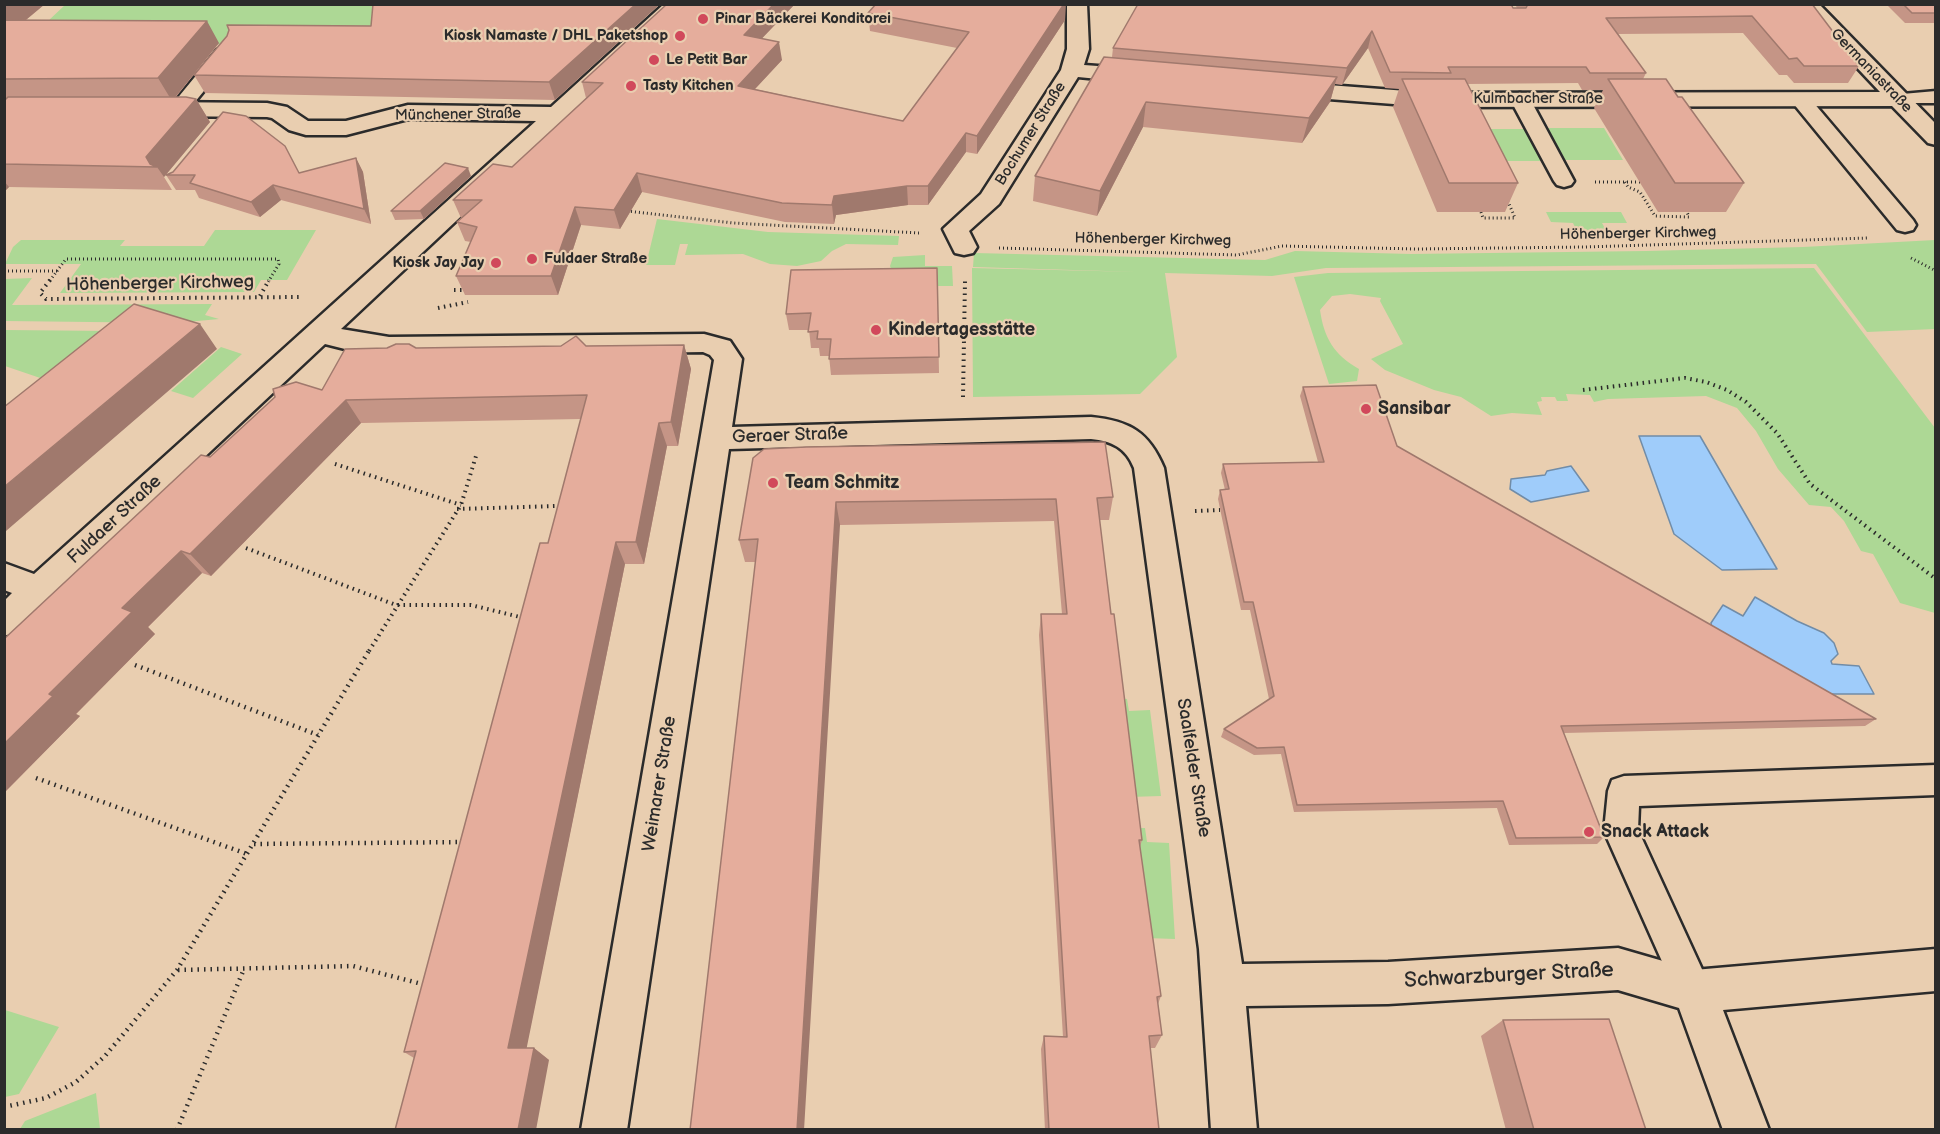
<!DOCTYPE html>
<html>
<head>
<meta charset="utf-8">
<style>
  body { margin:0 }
  #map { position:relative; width:1940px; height:1134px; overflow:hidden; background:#e9ceb0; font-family:"Balsamiq Sans",sans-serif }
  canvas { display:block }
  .frame { position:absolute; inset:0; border:6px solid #2b2b2b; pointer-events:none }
</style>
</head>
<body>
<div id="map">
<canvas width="1940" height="1134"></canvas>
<div class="frame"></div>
</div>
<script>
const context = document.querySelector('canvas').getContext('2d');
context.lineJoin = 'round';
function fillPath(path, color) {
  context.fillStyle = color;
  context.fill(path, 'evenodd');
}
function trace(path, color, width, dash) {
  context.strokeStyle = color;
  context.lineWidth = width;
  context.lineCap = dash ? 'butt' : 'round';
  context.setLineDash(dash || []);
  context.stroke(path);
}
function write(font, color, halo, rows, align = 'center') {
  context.font = font + ' "Balsamiq Sans",sans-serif';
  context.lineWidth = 4.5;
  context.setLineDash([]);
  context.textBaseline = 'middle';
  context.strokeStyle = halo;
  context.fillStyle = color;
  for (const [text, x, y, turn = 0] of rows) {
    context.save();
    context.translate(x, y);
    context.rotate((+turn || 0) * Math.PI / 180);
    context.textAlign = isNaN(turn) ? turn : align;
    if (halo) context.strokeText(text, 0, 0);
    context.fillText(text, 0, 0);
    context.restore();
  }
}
fillPath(new Path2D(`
  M 65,5 L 465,5 L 385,46 L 79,43 L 13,54 Z
  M 1548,128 L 1604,128 L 1623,160 L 1565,160 Z
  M 1468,129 L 1524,129 L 1541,161 L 1483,161 Z
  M 1546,212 L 1621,212 L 1627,223 L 1602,223 L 1610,237 L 1580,237 L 1573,223 L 1551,222 Z
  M 657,219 L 768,232 L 899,236 L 898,245 L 846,244 L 832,251 L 821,261 L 797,266 L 770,264 L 743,254 L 685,255 L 688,244 L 680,244 L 675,265 L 646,265 Z
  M 215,230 L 316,230 L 287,280 L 261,280 L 254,292 L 60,293 L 81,264 L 5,264 L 13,247 L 21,240 L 125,240 L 120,246 L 204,246 Z
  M 1935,240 L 1935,329 L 1867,332 L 1816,264 L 1326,268 L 1272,276 L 1165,273 L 1177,357 L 1140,394 L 973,397 L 972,268 L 1139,272 L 973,267 L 974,253 L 1265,260 L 1295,251 L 1411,254 L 1646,251 L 1803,247 Z
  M 925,255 L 925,266 L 952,266 L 953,286 L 938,286 L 892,271 L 890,266 L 893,257 Z
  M 1814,268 L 1935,428 L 1935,613 L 1900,603 L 1873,554 L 1861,551 L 1844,521 L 1831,507 L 1809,505 L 1778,469 L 1756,431 L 1737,408 L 1706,396 L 1608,399 L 1594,402 L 1590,395 L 1566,394 L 1568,401 L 1557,401 L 1555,397 L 1541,397 L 1542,401 L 1537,402 L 1542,415 L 1512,413 L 1491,416 L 1461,397 L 1434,390 L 1385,370 L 1371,359 L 1403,344 L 1380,301 L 1381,298 L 1350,294 L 1332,296 L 1320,310 C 1324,338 1334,355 1359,369 L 1357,381 L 1329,384 L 1294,277 L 1328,273 Z
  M 32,278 L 12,305 L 212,304 L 205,315 L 219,319 L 176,323 L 5,321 L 5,279 Z
  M 5,330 L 111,331 L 49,381 L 5,366 Z
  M 221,347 L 242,354 L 193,398 L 171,391 Z
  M 1118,698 L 1127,699 L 1129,711 L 1150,710 L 1161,796 L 1129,797 Z
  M 1133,828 L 1145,828 L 1147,842 L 1169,843 L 1175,939 L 1146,938 Z
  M 5,1010 L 59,1027 L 19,1094 L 5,1097 Z
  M 96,1093 L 100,1129 L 20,1129 L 25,1121 Z`), '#add895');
const water = new Path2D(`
  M 1639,436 L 1700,436 L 1777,569 L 1722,570 L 1674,534 Z
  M 1571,466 L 1589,491 L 1531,502 L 1510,489 L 1511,479 L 1545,475 L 1547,471 Z
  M 1755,597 L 1797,621 L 1824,633 L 1834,643 L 1838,654 L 1831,661 L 1832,664 L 1859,666 L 1874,694 L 1808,694 L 1712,628 L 1711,623 L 1723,605 L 1743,616 Z`);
fillPath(water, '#9fccfa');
trace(water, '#718ca7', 1.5);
const lane = new Path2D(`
  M 224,48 L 231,50 L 233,54 L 231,58 L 185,114 L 171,114 L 168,110 L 171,106 L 217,50 Z
  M 1936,91 L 1936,103 L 1891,103 L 1888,99 L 1891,95 Z
  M 1520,93 L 1527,95 L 1530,99 L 1574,181 L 1571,185 L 1564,187 L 1557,185 L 1554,181 L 1510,99 L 1513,95 Z
  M 1800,93 L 1807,95 L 1913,220 L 1916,225 L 1913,230 L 1905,232 L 1897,230 L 1793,103 L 1790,99 L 1793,95 Z
  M 1936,765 L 1936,795 L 1639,806 L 1638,830 L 1712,991 L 1707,1004 L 1694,1009 L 1681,1004 L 1604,831 L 1608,791 L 1612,780 L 1624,776 Z`);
const street = new Path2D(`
  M 664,4 L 687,4 L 341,329 L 389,337 L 704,334 L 730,341 L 742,359 L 732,427 L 1091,417 C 1130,421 1149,432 1164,468 L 1242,964 L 1388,962 L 1618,948 L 1694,970 L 1936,949 L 1936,991 L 1723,1010 L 1769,1130 L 1723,1130 L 1679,1008 L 1618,990 L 1388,1004 L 1246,1006 L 1257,1130 L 1211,1130 L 1199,949 L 1134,468 C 1126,448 1112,441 1091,439 L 729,449 L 627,1130 L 581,1130 L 714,360 L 710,355 L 703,352 L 389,357 L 353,351 L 325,344 L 52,600 L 16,632 L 4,636 L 4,601 L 12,593 L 4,590 L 4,563 L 34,574 L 536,121 L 408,119 L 346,135 L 306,135 L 289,130 L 272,118 L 267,117 L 156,116 L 148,114 L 145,109 L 148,104 L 156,102 L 267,103 L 287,107 L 308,121 L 346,121 L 408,105 L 551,107 Z
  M 1067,4 L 1087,4 L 1089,49 L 1084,65 L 1139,69 L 1147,71 L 1150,76 L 1147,81 L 1139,83 L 1078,77 L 999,204 L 969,231 L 977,247 L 973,253 L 964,255 L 955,253 L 943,229 L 981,194 L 1061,70 L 1067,49 Z
  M 1797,4 L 1819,4 L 1936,124 L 1936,145 L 1928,143 L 1892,106 L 1433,107 L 1289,96 L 1281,94 L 1278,89 L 1281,84 L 1289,82 L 1433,93 L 1880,92 Z`);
trace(lane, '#2b2b2b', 5);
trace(street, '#2b2b2b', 5);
trace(new Path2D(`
  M 1595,182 L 1640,182
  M 1625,182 L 1628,187 L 1640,192 L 1655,216 L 1689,217 L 1687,212
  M 627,211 L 733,223 L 919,233
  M 1481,212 L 1483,218 L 1515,218 L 1507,199
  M 999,248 L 1237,255 L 1282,246 L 1416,249 L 1585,247 L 1869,238
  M 1911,258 L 1936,271
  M 4,271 L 57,271 L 49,282
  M 57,271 L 66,259 L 278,259 L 279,264 L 268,282`), '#2b2b2b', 3, [1, 3]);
trace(new Path2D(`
  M 50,280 L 40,293 L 46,299 L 300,297
  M 454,290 L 467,290
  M 260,296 L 269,280
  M 438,308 L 468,302
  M 1583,390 L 1685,378 L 1706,382 L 1727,390 L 1746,402 L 1777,433 L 1810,484 L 1936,579
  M 963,397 L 965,281
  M 335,464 L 461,505
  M 457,509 L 557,506
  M 1195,511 L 1220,510
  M 246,548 L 396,605 L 471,605 L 520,617
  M 369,651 L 461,505 L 476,456`), '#2b2b2b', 4, [1.5, 4.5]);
trace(new Path2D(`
  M 135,665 L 318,735
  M 36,778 L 247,854
  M 254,844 L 465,842
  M 178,970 L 353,966 L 418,983
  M 4,1107 L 46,1098 L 76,1082 L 105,1056 L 177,970 L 370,649
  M 177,1130 L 244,969`), '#2b2b2b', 4.5, [1.5, 5]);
fillPath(lane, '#e9ceb0');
fillPath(street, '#e9ceb0');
fillPath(new Path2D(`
  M 4,4 L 45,4 L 26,20 L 219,43 L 176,97 L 196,99 L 210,122 L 164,177 L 172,190 L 9,187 L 4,192 Z
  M 660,4 L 555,100 L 205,93 L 194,75 L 371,26 Z
  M 667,4 L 795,4 L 762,38 L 782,60 L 755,89 L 903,121 L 957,48 L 870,31 L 868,13 L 1065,20 L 977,154 L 966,152 L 928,205 L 908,205 L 836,215 L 834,224 L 785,222 L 642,192 L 620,229 L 581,225 L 558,295 L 465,295 L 456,276 L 471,242 L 465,241 L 457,222 L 461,218 L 453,200 L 512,167 L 586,98 L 582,82 Z
  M 1515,4 L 1812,4 L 1859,66 L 1848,83 L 1794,83 L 1787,75 L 1779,75 L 1743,33 L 1618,34 L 1646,73 L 1643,79 L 1744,183 L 1726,212 L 1658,212 L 1594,108 L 1603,90 L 1582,90 L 1578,83 L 1467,84 L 1518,183 L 1505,212 L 1437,212 L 1393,107 L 1399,89 L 1385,88 L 1368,48 L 1342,85 L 1335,84 L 1330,102 L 1302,143 L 1143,127 L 1097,216 L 1033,201 L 1035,176 L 1112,57 L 1113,48 L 1517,8 Z
  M 1886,4 L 1935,4 L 1935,23 L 1905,23 Z
  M 356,158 L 363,172 L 371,224 L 281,200 L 260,217 L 199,198 L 195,190 L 176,190 L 166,175 L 173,172 L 299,173 Z
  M 471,176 L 424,219 L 395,220 L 391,211 Z
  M 937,268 L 939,373 L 831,375 L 829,356 L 820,356 L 819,348 L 811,348 L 809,330 L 789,330 L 786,314 Z
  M 684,345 L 691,369 L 678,446 L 667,446 L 644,564 L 625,564 L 526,1048 L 534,1048 L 549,1060 L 414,1058 L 404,1052 L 548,543 L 581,419 L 361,423 L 211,576 L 202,573 L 148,627 L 155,634 L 76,714 L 80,716 L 4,793 L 210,457 L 322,390 L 416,348 L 586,346 Z
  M 1303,387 L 1397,446 L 1876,719 L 1865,726 L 1564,733 L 1604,837 L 1597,844 L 1509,845 L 1497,808 L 1294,812 L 1281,754 L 1254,755 L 1221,737 L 1224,729 L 1269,699 L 1250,610 L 1241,610 L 1218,499 L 1220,490 L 1225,490 L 1221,473 L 1223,464 L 1318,462 L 1300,396 Z
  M 753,458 L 1113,497 L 1109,520 L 1099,520 L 1111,614 L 1142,840 L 1140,847 L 1161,996 L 1158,1004 L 1162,1035 L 1155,1048 L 1150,1048 L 1159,1130 L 1045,1130 L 1041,1049 L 1044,1036 L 1063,1037 L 1039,635 L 1041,614 L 1062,614 L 1054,521 L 840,525 L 755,562 L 745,562 L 739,540 Z
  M 1503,1020 L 1646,1130 L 1506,1130 L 1481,1036 Z`), '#c59586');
fillPath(new Path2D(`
  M 4,4 L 45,4 L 4,38 Z
  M 636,4 L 660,4 L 555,100 L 549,82 Z
  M 774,4 L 795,4 L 748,53 L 744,35 Z
  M 1064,4 L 1066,4 L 1065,20 L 977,154 L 977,136 Z
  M 207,21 L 219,43 L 172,101 L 158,78 Z
  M 1372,31 L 1368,48 L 1342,85 L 1347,68 Z
  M 779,42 L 782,60 L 741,104 L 738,86 Z
  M 1337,77 L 1330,102 L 1302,143 L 1309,118 Z
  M 196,99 L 210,122 L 164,177 L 157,167 L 151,166 L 146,157 Z
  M 1146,102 L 1143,127 L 1097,216 L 1100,191 Z
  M 966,133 L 966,152 L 928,205 L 928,186 Z
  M 356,158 L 363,172 L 371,224 L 364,209 Z
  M 468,168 L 471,176 L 424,219 L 420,211 Z
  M 637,173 L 642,192 L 620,229 L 614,210 Z
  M 4,181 L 9,187 L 4,192 Z
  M 273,185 L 281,200 L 260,217 L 251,202 Z
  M 907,186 L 908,205 L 836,215 L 834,224 L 832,205 L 834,196 Z
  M 575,207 L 581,225 L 558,295 L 551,276 Z
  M 200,324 L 217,349 L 6,531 L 4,530 L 4,487 Z
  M 684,345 L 691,369 L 678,446 L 671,422 Z
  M 346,400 L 361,423 L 211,576 L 190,554 Z
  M 659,423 L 667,446 L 644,564 L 636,542 Z
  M 836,502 L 840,525 L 804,1130 L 797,1130 Z
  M 616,542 L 625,564 L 524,1061 L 508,1048 Z
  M 181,551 L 202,573 L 148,627 L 155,634 L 76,714 L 80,716 L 4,793 L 4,744 L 49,694 L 122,608 Z
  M 534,1048 L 549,1060 L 536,1130 L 518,1130 Z`), '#a0796d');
const building = new Path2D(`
  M 373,4 L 636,4 L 549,82 L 194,75 L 227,36 L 229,30 L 227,25 L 371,26 Z
  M 667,4 L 774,4 L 744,35 L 779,42 L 738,86 L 903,121 L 969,32 L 868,13 L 876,4 L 1064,4 L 977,136 L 966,133 L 928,186 L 907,186 L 834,196 L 832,205 L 782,203 L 637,173 L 614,210 L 575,207 L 551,276 L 456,276 L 477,227 L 457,222 L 482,200 L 453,200 L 493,164 L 512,167 L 603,83 L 582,82 Z
  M 1138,4 L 1511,4 L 1513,8 L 1526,8 L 1528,4 L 1812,4 L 1859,66 L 1804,66 L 1797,58 L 1789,59 L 1752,16 L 1606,18 L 1646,73 L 1590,73 L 1586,67 L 1448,67 L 1451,73 L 1390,72 L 1372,31 L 1347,68 L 1113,48 Z
  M 1903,4 L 1935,4 L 1935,13 L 1912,13 Z
  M 4,20 L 207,21 L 158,78 L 4,79 Z
  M 1104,57 L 1337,77 L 1309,118 L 1146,102 L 1100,191 L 1035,176 Z
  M 1402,79 L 1465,79 L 1518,183 L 1449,183 Z
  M 1608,79 L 1666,79 L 1678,97 L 1682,97 L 1744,183 L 1675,183 Z
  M 8,97 L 186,97 L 196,99 L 146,157 L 150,164 L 157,167 L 4,164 L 4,101 Z
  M 223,112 L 246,116 L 285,146 L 299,173 L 356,158 L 364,209 L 273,185 L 251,202 L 190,183 L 195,175 L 166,175 L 173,172 Z
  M 445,163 L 468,168 L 420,211 L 391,211 Z
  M 937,268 L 939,357 L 829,359 L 831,339 L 817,339 L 818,331 L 808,332 L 811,313 L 786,314 L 791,270 Z
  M 134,304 L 200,324 L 4,487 L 4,407 Z
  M 576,336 L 586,346 L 684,345 L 671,422 L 659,423 L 636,542 L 616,542 L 508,1048 L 534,1048 L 518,1130 L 395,1130 L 416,1051 L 404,1052 L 540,543 L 548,543 L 587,395 L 346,400 L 190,554 L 181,551 L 122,608 L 132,612 L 49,694 L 53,696 L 4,744 L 4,639 L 201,455 L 210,457 L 275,397 L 273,389 L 296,382 L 322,390 L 345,349 L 387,348 L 396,344 L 409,344 L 416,348 L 561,346 Z
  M 1376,385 L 1397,446 L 1876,719 L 1561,726 L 1604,837 L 1516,838 L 1503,801 L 1297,805 L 1284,747 L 1257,748 L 1224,729 L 1274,696 L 1253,602 L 1244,602 L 1220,490 L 1229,489 L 1223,464 L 1324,462 L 1303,387 Z
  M 1105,442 L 1113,497 L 1097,498 L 1111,614 L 1114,614 L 1142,840 L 1139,840 L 1161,996 L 1157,997 L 1162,1035 L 1149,1036 L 1159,1130 L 1049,1130 L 1044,1036 L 1067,1037 L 1041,614 L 1067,614 L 1056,499 L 836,502 L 797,1130 L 690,1130 L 758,539 L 739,540 L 753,458 L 764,449 L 806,447 Z
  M 1609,1019 L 1646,1130 L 1534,1130 L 1503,1020 Z`);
fillPath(building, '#e5ad9c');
trace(building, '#a0796d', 1.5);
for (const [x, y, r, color] of [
  [703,19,6,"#d1495b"],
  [680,36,6,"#d1495b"],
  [654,60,6,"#d1495b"],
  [631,86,6,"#d1495b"],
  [532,259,6,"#d1495b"],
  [496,263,6,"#d1495b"],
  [876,330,6,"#d1495b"],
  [1366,409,6,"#d1495b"],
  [773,483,6,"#d1495b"],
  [1589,832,6,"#d1495b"]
]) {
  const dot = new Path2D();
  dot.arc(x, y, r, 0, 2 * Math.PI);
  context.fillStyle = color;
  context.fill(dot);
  trace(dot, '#e9ceb0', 2);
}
write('bold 15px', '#2b2b2b', '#e9ceb0', [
  ["Pinar Bäckerei Konditorei",715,19],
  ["Kiosk Namaste / DHL Paketshop",668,36,"right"],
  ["Le Petit Bar",666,60],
  ["Tasty Kitchen",643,86],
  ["Fuldaer Straße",544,259],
  ["Kiosk Jay Jay",484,263,"right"]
], 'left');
write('15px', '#2b2b2b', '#e9ceb0', [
  ["Germaniastraße",1871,71,46],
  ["Kulmbacher Straße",1538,99],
  ["Münchener Straße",458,115,-1],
  ["Bochumer Straße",1031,134,-58],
  ["Höhenberger Kirchweg",1638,234,-1],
  ["Höhenberger Kirchweg",1153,240,1]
]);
write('18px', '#2b2b2b', '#e9ceb0', [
  ["Höhenberger Kirchweg",160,284,-1],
  ["Geraer Straße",790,436,-2],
  ["Fuldaer Straße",115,520,-43],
  ["Saalfelder Straße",1193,768,81],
  ["Weimarer Straße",660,784,-81]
]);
write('bold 18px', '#2b2b2b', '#e9ceb0', [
  ["Kindertagesstätte",888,330],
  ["Sansibar",1378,409],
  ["Team Schmitz",785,483],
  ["Snack Attack",1601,832]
], 'left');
write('21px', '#2b2b2b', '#e9ceb0', [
  ["Schwarzburger Straße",1509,976,-3]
]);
</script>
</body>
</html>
